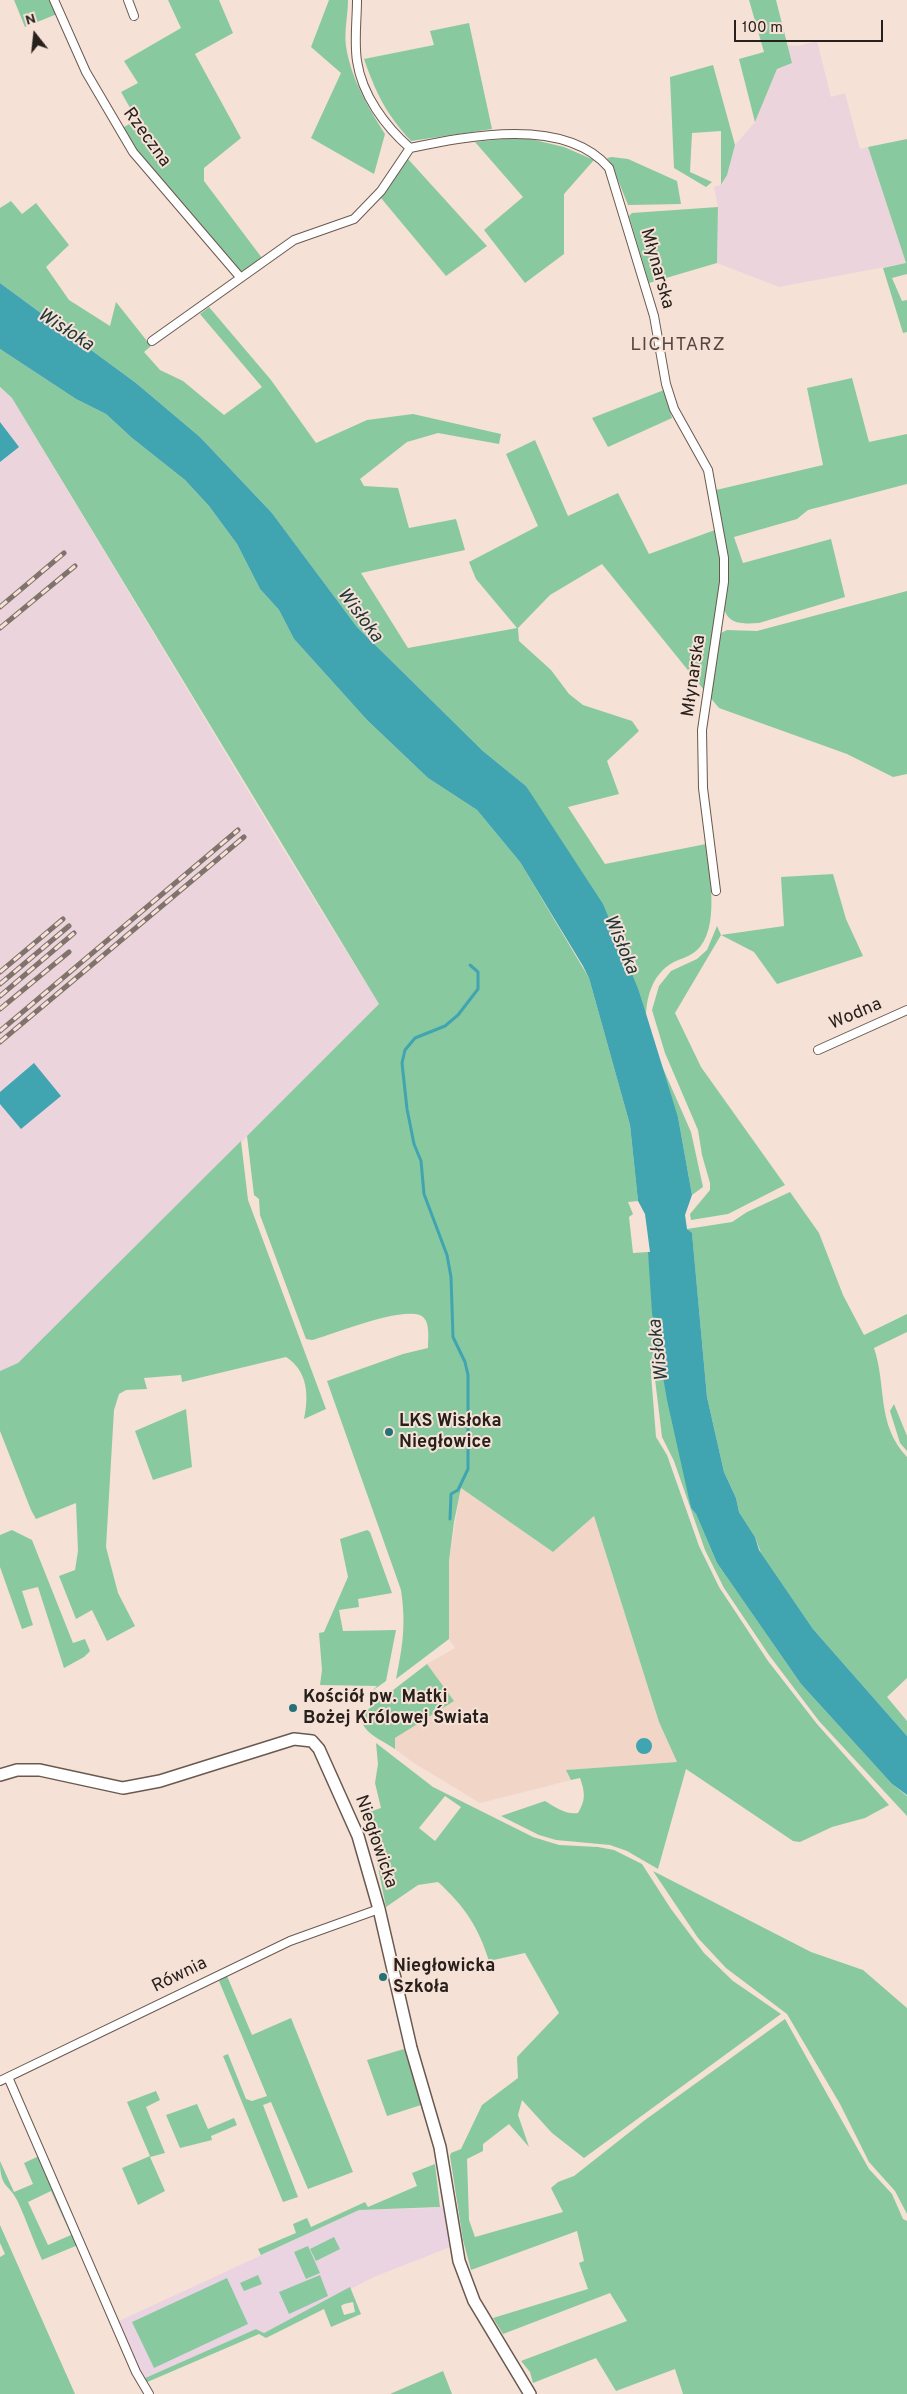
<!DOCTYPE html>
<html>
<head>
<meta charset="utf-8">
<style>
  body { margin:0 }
  #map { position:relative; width:907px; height:2394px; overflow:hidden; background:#f5e1d6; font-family:Overpass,sans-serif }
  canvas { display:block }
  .north { position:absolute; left:10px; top:10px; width:50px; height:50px; -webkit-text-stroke:4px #f5e1d6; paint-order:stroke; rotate:344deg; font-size:14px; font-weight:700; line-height:20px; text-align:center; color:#28201c }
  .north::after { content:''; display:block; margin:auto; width:18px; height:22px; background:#28201c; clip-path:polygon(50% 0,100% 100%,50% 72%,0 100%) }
  .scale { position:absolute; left:734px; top:20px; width:149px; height:22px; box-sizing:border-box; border:2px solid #28201c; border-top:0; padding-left:6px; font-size:15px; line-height:18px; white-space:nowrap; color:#28201c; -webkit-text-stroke:4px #f5e1d6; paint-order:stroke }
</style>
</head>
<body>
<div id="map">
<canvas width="907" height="2394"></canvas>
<div class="north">N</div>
<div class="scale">100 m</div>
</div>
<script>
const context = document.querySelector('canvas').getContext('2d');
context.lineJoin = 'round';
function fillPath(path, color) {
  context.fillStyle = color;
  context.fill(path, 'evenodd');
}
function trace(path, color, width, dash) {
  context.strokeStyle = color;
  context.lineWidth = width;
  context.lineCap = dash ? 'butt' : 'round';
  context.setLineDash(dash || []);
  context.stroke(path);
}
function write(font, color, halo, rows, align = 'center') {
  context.font = font + ' Overpass,sans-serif';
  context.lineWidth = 4;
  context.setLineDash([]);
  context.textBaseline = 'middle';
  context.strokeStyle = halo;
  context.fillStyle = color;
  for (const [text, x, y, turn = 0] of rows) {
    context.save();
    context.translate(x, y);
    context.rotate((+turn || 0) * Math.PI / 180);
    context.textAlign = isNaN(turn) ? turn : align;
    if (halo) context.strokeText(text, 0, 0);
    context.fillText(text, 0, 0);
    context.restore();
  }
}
fillPath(new Path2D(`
  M 461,1488 L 553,1552 L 594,1516 L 659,1722 L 677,1762 L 567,1770 L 571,1780 L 480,1803 L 414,1763 L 395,1749 L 395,1738 L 453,1701 L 427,1664 L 455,1648 L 449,1639 L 449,1561 Z`), '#f1d5c6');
fillPath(new Path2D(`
  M 817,41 L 831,97 L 845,93 L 860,149 L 868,147 L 906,263 L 779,287 L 717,263 L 718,207 L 714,187 L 723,184 L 735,145 L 755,122 L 777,69 L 792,63 L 787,45 L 798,46 Z
  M 0,388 L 12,398 L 283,849 L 379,1004 L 73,1311 L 18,1363 L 0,1371 Z`), '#ecd4dd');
fillPath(new Path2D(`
  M 443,2206 L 450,2247 L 374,2277 L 264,2333 L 256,2329 L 143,2379 L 117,2322 L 359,2210 L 434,2208 Z`), '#ead4e2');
fillPath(new Path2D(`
  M 14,0 L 51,0 L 57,14 L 25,27 Z
  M 168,0 L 219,0 L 233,33 L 195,54 L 241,138 L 204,168 L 204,181 L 262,258 L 243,272 L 237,270 L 136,151 L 122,128 L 137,120 L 121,92 L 138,83 L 124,61 L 181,28 Z
  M 329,0 L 348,0 C 348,15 344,31 346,46 C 351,79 368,107 385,134 L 374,174 L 311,138 L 341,73 L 311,47 Z
  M 749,0 L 776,0 L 792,63 L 777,69 L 755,122 L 739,59 L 764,52 Z
  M 469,23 L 492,129 L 411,141 C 386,114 376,93 364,59 L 434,45 L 430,31 Z
  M 713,65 L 735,145 L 727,175 L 721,185 L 721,131 L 692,133 L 690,172 L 712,182 L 706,187 L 674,168 L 670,77 Z
  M 522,137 L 564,147 L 594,160 L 564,194 L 564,254 L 525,283 L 484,230 L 523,197 L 475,142 Z
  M 907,139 L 907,274 L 892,278 L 902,301 L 907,300 L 907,332 L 903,333 L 883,268 L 906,263 L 868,147 Z
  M 612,157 L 628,159 L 677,181 L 681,204 L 628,205 L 612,165 L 607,158 Z
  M 408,159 L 487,246 L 446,276 L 381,198 Z
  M 11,201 L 22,214 L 36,203 L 69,245 L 46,267 L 69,300 L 110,326 L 116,302 L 151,346 L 144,352 L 160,370 L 183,381 L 224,415 L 262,387 L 200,314 L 209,307 L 271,380 L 316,443 L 367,420 L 413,414 L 501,434 L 499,444 L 438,433 L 407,442 L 360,479 L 364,486 L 398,488 L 409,528 L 456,519 L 465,550 L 361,573 L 408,648 L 517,628 L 476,579 L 469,562 L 538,526 L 506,454 L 535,440 L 568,516 L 618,493 L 649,554 L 715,530 L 719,557 L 720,584 L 704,690 L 602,564 L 550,595 L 518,628 L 519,641 L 551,670 L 569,694 L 583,705 L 632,721 L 639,731 L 607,761 L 619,794 L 568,807 L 605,864 L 706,844 C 709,872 721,930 696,951 C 688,958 677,959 669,965 C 652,977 647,996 646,1015 L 639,991 L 526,786 L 483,751 L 357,627 L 272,513 L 200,437 L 136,383 L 0,283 L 0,208 Z
  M 718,207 L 717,263 L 649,283 L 629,216 L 632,213 Z
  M 0,349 L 76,399 L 106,414 L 132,438 L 185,480 L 209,506 L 237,544 L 260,589 L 279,610 L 294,639 L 367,720 L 428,778 L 477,810 L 520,862 L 589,978 L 630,1125 L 638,1201 L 628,1202 L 633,1214 L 629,1217 L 633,1253 L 648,1252 L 691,1508 L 696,1514 L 717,1563 L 801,1684 L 892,1784 L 907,1796 L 907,1816 L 819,1721 L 769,1655 L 724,1588 L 705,1550 L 674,1461 L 662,1437 L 652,1354 L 651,1374 L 656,1437 L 667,1455 L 699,1546 L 719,1587 L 768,1661 L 817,1724 L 889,1805 L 865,1818 L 832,1827 L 800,1842 L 793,1841 L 686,1769 L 658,1869 L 627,1851 L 610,1845 L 556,1840 L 539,1835 L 501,1816 L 545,1801 C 555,1807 566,1815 578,1813 C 586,1800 585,1792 580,1778 L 571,1780 L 566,1770 L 677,1762 L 659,1722 L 594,1516 L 553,1552 L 461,1488 L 454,1522 L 449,1561 L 449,1639 L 396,1679 C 403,1645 406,1624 401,1590 L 327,1381 L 403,1354 L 428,1348 C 428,1340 430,1324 424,1318 C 411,1302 331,1335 312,1340 L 306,1339 L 260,1215 L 259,1199 L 254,1195 L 247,1136 L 379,1004 L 12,398 L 0,387 Z
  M 852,378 L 869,442 L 907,434 L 907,484 L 808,510 L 797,519 L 734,537 L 743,563 L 831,539 L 845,597 L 759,623 C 744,624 727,625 724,607 L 727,566 L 716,490 L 823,465 L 807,388 Z
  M 664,390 L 672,418 L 608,447 L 592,418 Z
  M 907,591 L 907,774 L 893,777 L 847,754 L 719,708 L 709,696 L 721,633 L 727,630 L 757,631 Z
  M 833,874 L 846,919 L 863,956 L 777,984 L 754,952 L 721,935 L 675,1013 L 701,1067 L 785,1185 L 728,1214 L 691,1220 L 690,1214 L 710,1190 L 710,1183 L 702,1155 L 698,1130 L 665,1053 L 652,1010 L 659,986 L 671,971 L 697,959 L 707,950 L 717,926 L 721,935 L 784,926 L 781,877 Z
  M 658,1057 L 691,1132 L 703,1187 L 692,1195 L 678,1117 Z
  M 241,1141 L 248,1200 L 326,1409 L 304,1419 C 309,1396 308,1371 286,1357 L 182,1382 L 181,1375 L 144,1378 L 147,1389 L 126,1390 L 119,1394 L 114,1410 L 106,1547 L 118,1593 L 135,1626 L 107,1641 L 92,1610 L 76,1619 L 59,1576 L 75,1570 L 78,1551 L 76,1503 L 36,1519 L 31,1510 L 0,1431 L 0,1371 L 18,1363 Z
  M 790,1192 L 819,1233 L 843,1295 L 864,1335 L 907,1314 L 907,1332 L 874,1348 C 887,1387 876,1424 907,1457 L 907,1678 L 887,1697 L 907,1721 L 907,1736 L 813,1629 L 761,1553 L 755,1537 L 739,1512 L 736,1498 L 724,1472 L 707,1397 L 692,1234 L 687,1229 L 732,1222 L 747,1212 Z
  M 894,1404 L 907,1436 L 907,1451 L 900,1443 L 890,1411 Z
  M 186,1409 L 192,1467 L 153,1480 L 135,1431 Z
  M 12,1530 L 32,1540 L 73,1643 L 85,1639 L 90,1651 L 84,1657 L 64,1668 L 38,1587 L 22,1591 L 33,1625 L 22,1629 L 0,1567 L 0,1535 Z
  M 367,1530 L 370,1532 L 392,1593 L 358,1599 L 359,1607 L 339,1610 L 343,1631 L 396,1630 L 386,1681 L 372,1691 L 377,1686 L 320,1685 L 322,1670 L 319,1633 L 324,1632 L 348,1577 L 340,1539 Z
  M 427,1664 L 454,1701 L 395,1738 L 395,1749 C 384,1741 357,1731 362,1714 Z
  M 376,1743 L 433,1787 L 533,1837 L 559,1845 L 598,1847 L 614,1850 L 642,1864 L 671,1909 L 704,1953 L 733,1981 L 781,2014 L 584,2158 L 552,2133 L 522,2100 L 518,2115 L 529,2147 L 509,2124 L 483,2144 L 483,2151 L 467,2159 L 469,2220 L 475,2237 L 563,2212 L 551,2188 L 558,2182 L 574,2176 L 645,2120 L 785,2019 L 869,2169 L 892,2194 L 903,2219 L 907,2221 L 907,2394 L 683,2394 L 675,2369 L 616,2391 L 596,2358 L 533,2383 L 530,2372 L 521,2361 L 627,2321 L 610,2293 L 503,2334 L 493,2318 L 588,2289 L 579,2263 L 584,2261 L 577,2231 L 471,2270 L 463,2240 L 450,2156 L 451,2153 L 461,2149 L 482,2105 L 518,2078 L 517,2057 L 559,2013 L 525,1953 L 489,1961 C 478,1926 465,1907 438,1882 L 418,1885 L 386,1907 L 375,1852 L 364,1821 L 369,1812 L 381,1808 L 375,1783 L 378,1764 ZM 445,1796 L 461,1807 L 435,1841 L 419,1828 Z
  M 653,1871 L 811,1952 L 863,1970 L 907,2008 L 907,2214 L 895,2191 L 869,2162 L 840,2104 L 787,2014 L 726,1968 L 698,1938 Z
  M 227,1976 L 252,2035 L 291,2018 L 353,2172 L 308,2189 L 271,2102 L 263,2105 L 298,2197 L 283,2202 L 223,2056 L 228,2054 L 246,2099 L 252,2101 L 267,2096 L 219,1981 Z
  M 404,2049 L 421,2105 L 387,2116 L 367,2060 Z
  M 156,2091 L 160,2100 L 146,2107 L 165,2153 L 150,2157 L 165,2191 L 138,2205 L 122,2168 L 150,2156 L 127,2102 Z
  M 197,2104 L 208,2129 L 234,2118 L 237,2125 L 211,2136 L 212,2140 L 180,2148 L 166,2115 Z
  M 39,2156 L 78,2245 L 42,2260 C 33,2241 27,2221 18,2202 C 9,2183 0,2189 0,2161 L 14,2192 L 33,2184 L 24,2163 ZM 51,2191 L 71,2235 L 48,2245 L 28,2202 Z
  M 435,2164 L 440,2207 L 359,2210 L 261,2255 L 258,2249 L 296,2233 L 293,2224 L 307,2218 L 311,2227 L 365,2202 L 368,2207 L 417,2186 L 412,2173 Z
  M 0,2225 L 75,2394 L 0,2394 L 0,2257 L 5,2254 L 0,2243 Z
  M 334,2237 L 340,2249 L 316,2261 L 310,2249 Z
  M 308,2246 L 320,2273 L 306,2279 L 294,2252 Z
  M 258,2275 L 262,2284 L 244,2291 L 240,2283 Z
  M 320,2275 L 328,2296 L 289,2314 L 279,2292 Z
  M 227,2278 L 248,2324 L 154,2368 L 132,2322 Z
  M 350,2287 L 361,2314 L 331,2327 L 324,2309 L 266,2338 L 259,2334 L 145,2383 L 143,2379 L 256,2329 L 264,2333 ZM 353,2302 L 355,2312 L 344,2315 L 341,2306 L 344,2304 Z
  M 443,2371 L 452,2394 L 390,2394 Z`), '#89c9a0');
fillPath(new Path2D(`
  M 0,283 L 136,383 L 200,437 L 272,513 L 357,627 L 483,751 L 526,786 L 603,904 L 639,991 L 678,1117 L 692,1195 L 685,1215 L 687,1229 L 692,1233 L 707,1397 L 724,1472 L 736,1498 L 739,1512 L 755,1537 L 759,1550 L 813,1629 L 907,1736 L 907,1795 L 892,1784 L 801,1684 L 717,1563 L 696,1514 L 691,1508 L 667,1400 L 652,1313 L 648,1252 L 650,1252 L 645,1214 L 638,1201 L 630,1125 L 589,978 L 583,966 L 520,862 L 477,810 L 428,778 L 367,720 L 294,639 L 279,610 L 260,589 L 237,544 L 209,506 L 185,480 L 132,438 L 106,414 L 76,399 L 0,349 Z
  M 0,422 L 19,447 L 0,462 Z
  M 34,1063 L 61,1096 L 21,1129 L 0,1104 L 0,1092 Z
  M636 1746a8 8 0 1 1 16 0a8 8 0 1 1-16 0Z`), '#40a5b0');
trace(new Path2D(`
  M 450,1519 L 451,1494 L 458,1490 L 468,1469 L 468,1375 L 465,1362 L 453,1337 L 451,1277 L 447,1255 L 424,1194 L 421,1161 L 414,1144 L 407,1109 L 402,1063 L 405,1050 L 415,1038 L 445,1026 L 458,1015 L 478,989 L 478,972 L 470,965`), '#40a5b0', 3);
const street = new Path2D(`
  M 54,0 L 86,72 L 133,152 L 240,277
  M 128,0 L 134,16
  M 357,0 C 357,20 354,41 357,61 C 362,95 385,126 410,148 C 468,136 565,116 609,168 L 654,316 L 666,384 L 674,409 L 708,470 L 724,558 L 724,582 L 702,730 L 703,788 L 716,891
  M 152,341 L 294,240 L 354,219 L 381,191 L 410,148
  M 818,1050 L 907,1010
  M 8,2077 L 136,2372 L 149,2394
  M 0,2081 L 290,1941 L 379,1909`);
const secondary = new Path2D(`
  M 0,1775 L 17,1770 L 40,1770 L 123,1788 L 160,1781 L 294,1739 L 312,1741 L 319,1749 L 358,1836 L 379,1909 L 411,2048 L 440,2147 L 459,2261 L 474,2301 L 530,2394`);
trace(street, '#6a594f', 10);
trace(secondary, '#6a594f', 14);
trace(street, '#fff', 8);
trace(secondary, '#fff', 11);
const rail = new Path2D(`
  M 0,607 L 64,553
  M 0,628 L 75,566
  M 0,972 L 63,919
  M 0,984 L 69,926
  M 0,996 L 74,933
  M 0,1009 L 69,952
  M 0,1031 L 238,830
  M 0,1042 L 244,837`);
trace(rail, '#80736c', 5);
trace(rail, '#f5e1d6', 3, [9]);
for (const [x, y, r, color] of [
  [389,1432,5,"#267077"],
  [293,1708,5,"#267077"],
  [383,1977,5,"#267077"]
]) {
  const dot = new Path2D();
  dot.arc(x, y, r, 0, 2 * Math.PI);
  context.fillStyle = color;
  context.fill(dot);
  trace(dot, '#f5e1d6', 2);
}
write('18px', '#28201c', '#f5e1d6', [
  ["Rzeczna",146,138,54],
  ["Młynarska",656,269,74],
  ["Młynarska",695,676,-82],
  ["Wodna",856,1015,-23],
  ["Niegłowicka",375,1842,71],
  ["Równia",180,1976,-26]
]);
write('bold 18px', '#28201c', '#f5e1d6', [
  ["LKS Wisłoka",399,1422],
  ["Niegłowice",399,1443],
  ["Kościół pw. Matki",303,1698],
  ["Bożej Królowej Świata",303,1719],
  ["Niegłowicka",393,1967],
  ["Szkoła",393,1988]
], 'left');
write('italic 19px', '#21383b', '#f5e1d6', [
  ["Wisłoka",65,331,33],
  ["Wisłoka",359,616,53],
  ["Wisłoka",620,945,67],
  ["Wisłoka",660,1350,-97]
]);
context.letterSpacing = '1px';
write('19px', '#58473e', '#f5e1d6', [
  ["LICHTARZ",678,346]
]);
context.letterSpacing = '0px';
</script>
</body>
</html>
